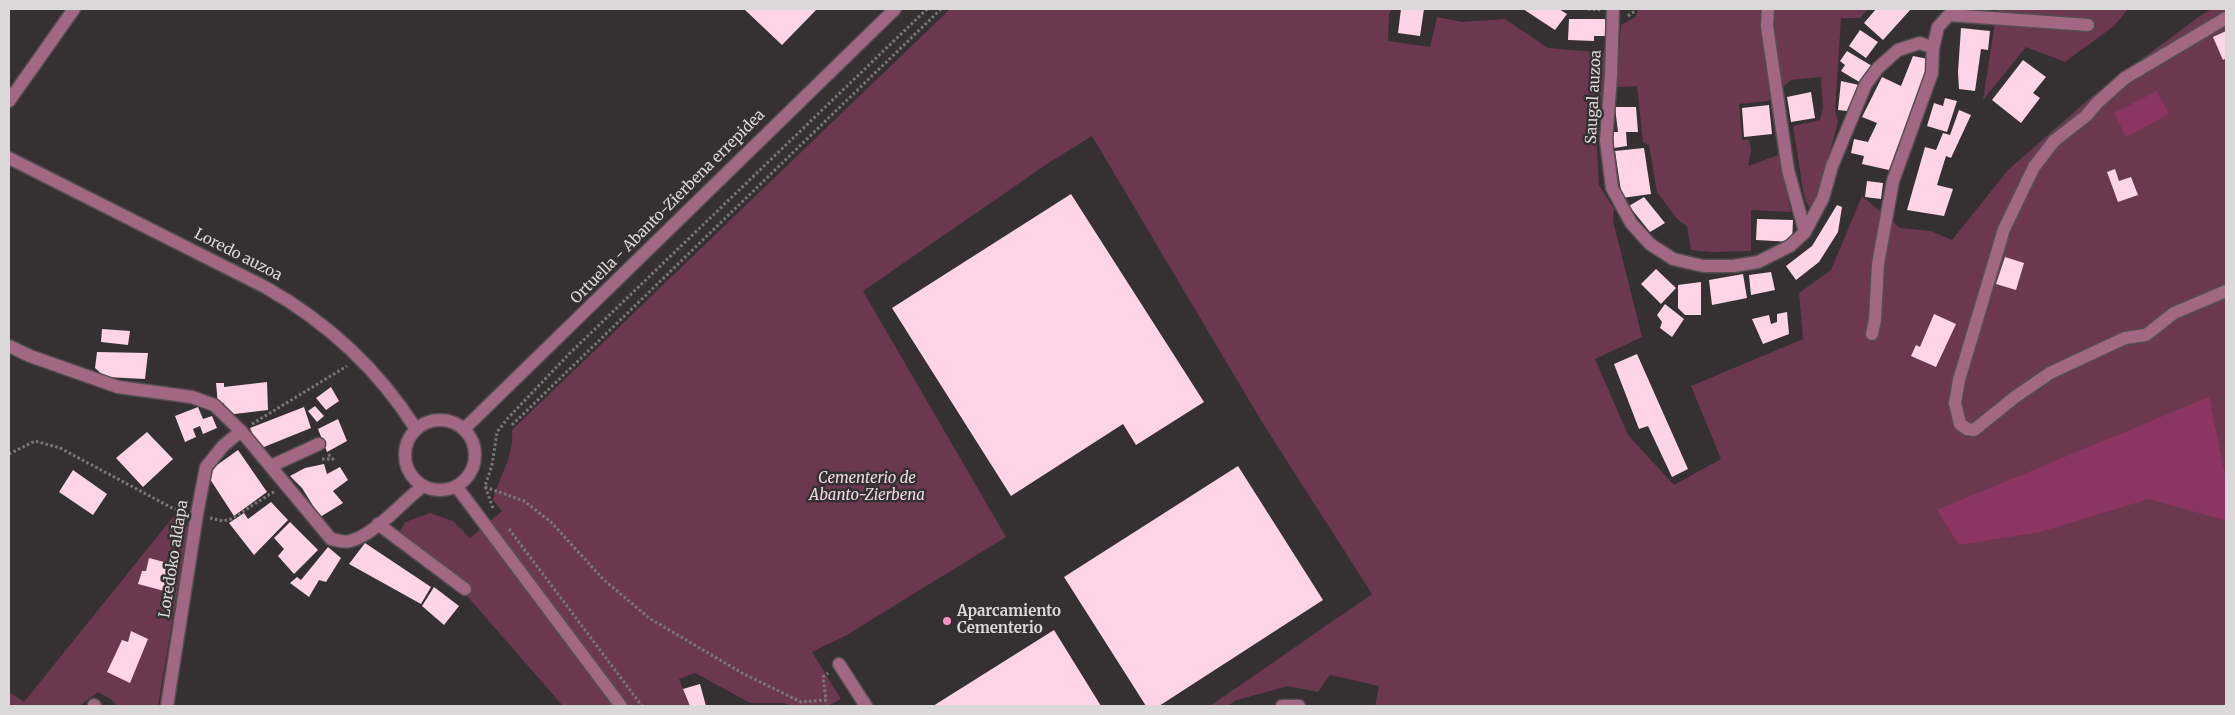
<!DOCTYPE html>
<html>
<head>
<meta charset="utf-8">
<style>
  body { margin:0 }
  #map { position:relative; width:2235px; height:715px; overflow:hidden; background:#353032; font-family:Merriweather,serif }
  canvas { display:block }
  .frame { position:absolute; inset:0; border:10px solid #dbd8d9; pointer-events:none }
</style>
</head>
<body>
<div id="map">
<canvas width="2235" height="715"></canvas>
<div class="frame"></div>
</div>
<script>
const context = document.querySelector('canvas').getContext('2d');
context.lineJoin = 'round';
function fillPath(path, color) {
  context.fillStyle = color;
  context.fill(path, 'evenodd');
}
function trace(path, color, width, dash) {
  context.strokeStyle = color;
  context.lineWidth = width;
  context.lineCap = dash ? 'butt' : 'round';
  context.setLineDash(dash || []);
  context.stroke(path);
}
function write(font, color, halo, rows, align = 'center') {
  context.font = font + ' Merriweather,serif';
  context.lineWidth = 5;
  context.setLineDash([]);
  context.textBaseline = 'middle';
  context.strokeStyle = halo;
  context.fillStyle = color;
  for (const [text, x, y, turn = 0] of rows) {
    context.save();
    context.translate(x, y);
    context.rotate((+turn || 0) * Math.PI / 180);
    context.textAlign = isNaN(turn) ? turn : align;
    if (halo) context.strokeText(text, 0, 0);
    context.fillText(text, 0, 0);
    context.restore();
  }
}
fillPath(new Path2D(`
  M 950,9 L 1392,9 L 1389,14 L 1388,41 L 1430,47 L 1437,17 L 1462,22 L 1505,19 L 1548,48 L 1619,54 L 1621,25 L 1636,17 L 1638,9 L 1868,9 L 1860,18 L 1841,18 L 1835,111 L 1838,121 L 1819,195 L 1811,211 L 1804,196 L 1793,126 L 1820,120 L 1823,108 L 1821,77 L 1791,80 L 1768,101 L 1739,104 L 1742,140 L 1749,140 L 1751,150 L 1748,166 L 1778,155 L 1791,212 L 1751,210 L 1751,251 L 1711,252 L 1691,250 L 1687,226 L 1678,220 L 1657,192 L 1649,145 L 1643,142 L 1637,86 L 1618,87 L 1603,92 L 1596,131 L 1599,185 L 1614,209 L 1613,221 L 1642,337 L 1595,359 L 1628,435 L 1674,485 L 1721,459 L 1691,386 L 1803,339 L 1799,293 L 1831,270 L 1862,196 L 1900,228 L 1931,231 L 1952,240 L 2008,170 L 2097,92 L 2200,16 L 2212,9 L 2226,9 L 2226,706 L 1375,706 L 1379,686 L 1330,675 L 1318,692 L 1288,686 L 1237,700 L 1227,706 L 1210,706 L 1372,594 L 1262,422 L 1092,136 L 1050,162 L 863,291 L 1006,537 L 845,636 L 812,652 L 841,699 L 828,706 L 792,706 L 783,703 L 750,703 L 695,673 L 679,679 L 690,706 L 563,706 L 467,596 L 399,533 L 405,522 L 430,513 L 453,521 L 470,538 L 502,511 L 493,500 C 500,474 514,458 512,430 Z
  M 1997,9 L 2128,9 L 2114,26 L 2065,62 L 2026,47 L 1983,100 Z
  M 173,517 L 188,526 L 158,706 L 117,706 L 112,700 L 98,692 L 79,706 L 9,706 L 9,692 L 24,702 Z`), '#6b3850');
fillPath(new Path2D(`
  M 2157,91 L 2169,114 L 2126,137 L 2114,113 Z
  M 2209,397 L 2226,480 L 2226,518 L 2224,520 L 2149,499 L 2040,532 L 1959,545 L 1937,510 Z`), '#8c3562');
fillPath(new Path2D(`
  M 744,9 L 817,9 L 782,45 Z
  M 1401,9 L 1424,9 L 1420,36 L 1398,33 Z
  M 1523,9 L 1559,9 L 1567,14 L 1555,30 Z
  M 1876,9 L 1911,9 L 1883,40 L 1864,23 Z
  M 1569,19 L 1605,19 L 1605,36 L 1594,36 L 1594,41 L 1568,40 Z
  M 1961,28 L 1990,31 L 1988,50 L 1981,49 L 1975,91 L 1959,89 L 1958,72 Z
  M 1860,30 L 1878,42 L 1866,58 L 1849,46 Z
  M 2226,31 L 2226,58 L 2223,60 L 2213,37 Z
  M 1847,51 L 1872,66 L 1861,83 L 1841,71 L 1845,65 L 1840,61 Z
  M 1913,56 L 1928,59 L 1927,70 L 1889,170 L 1862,164 L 1864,156 L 1851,153 L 1854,139 L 1868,142 L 1877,123 L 1862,117 L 1882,77 L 1901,86 Z
  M 2023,60 L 2046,77 L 2033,93 L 2040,98 L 2021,123 L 1992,100 Z
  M 1841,81 L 1859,85 L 1847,111 L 1838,110 Z
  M 1811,92 L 1815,118 L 1791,122 L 1787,97 Z
  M 1945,98 L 1957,101 L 1947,132 L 1927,126 L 1934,103 L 1943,106 Z
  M 1769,105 L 1772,134 L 1744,137 L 1742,108 Z
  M 1615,107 L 1636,107 L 1638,132 L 1626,132 L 1627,146 L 1614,148 L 1613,132 L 1618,132 Z
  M 1959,110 L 1971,115 L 1951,158 L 1946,156 L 1937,185 L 1953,189 L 1944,216 L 1907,210 L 1925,147 L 1936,150 L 1943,133 L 1950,135 Z
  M 1644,148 L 1651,194 L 1622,198 L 1615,151 Z
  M 2115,169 L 2119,181 L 2131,177 L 2138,195 L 2118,202 L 2107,172 Z
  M 1867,181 L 1883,183 L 1881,199 L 1865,197 Z
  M 1071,194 L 1204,402 L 1136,445 L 1123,424 L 1011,496 L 892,308 Z
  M 1644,197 L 1665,223 L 1650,232 L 1629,206 Z
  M 1837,205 L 1842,207 L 1838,232 L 1819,262 L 1796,280 L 1786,266 L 1812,246 Z
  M 1757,219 L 1793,220 L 1792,242 L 1756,240 Z
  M 2005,257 L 2024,263 L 2016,290 L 1996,284 Z
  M 1656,269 L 1676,288 L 1661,304 L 1641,284 Z
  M 1771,272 L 1775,290 L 1751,295 L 1749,275 Z
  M 1743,274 L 1747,298 L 1712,305 L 1709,280 Z
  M 1701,282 L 1701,315 L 1685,315 L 1678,308 L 1678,285 Z
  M 1665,304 L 1684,319 L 1672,337 L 1660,328 L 1662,322 L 1657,315 Z
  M 1787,312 L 1789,334 L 1763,344 L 1752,319 L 1769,315 L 1771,324 L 1777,322 L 1777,314 Z
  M 1934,314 L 1956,324 L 1936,367 L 1911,356 L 1916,345 L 1920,347 Z
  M 102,329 L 130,331 L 128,345 L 101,342 Z
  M 97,352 L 148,353 L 145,379 L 105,377 L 95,368 Z
  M 1637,354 L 1688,469 L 1672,477 L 1648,426 L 1639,429 L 1614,364 Z
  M 267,382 L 268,410 L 226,415 L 224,403 L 218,405 L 216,383 L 224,383 L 224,387 Z
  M 331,387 L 339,401 L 326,410 L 316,398 Z
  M 315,406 L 324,416 L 317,422 L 308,411 Z
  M 198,407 L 203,419 L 212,416 L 217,428 L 203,434 L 200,426 L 193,429 L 196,437 L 185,442 L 175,416 Z
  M 304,407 L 311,428 L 259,449 L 250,428 Z
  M 338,419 L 347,441 L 327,452 L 318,429 Z
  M 147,432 L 173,459 L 143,487 L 116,458 Z
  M 238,450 L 267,492 L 234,516 L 206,473 Z
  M 324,464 L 327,474 L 340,467 L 348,480 L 333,491 L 343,503 L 320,517 L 302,488 L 290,476 L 305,468 Z
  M 1238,466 L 1323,600 L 1159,706 L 1146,706 L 1064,577 Z
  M 73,470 L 107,494 L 93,515 L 59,492 Z
  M 271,502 L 288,520 L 254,555 L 229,523 L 244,513 L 248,519 Z
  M 290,522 L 318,550 L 294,574 L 278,556 L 284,549 L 274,538 Z
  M 365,543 L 431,587 L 421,604 L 349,564 Z
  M 328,547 L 341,558 L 326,582 L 319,580 L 309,597 L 290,583 L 297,577 L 301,580 Z
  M 149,558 L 179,566 L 172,593 L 138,584 L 142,571 L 146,571 Z
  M 434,587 L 459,606 L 444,625 L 422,606 Z
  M 1054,630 L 1101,706 L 933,706 Z
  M 131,631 L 148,639 L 130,683 L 107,672 L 122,640 L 128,642 Z
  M 700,684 L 706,706 L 690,706 L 683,689 Z`), '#fed4e6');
const minor = new Path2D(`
  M 1613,9 L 1611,76 L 1606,140 L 1612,188 L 1631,223 L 1650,244 L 1673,259 L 1703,266 L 1733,266 L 1758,262 L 1790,246 L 1805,232 L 1823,198 L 1832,166 L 1866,84 L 1878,68 L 1898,50 L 1920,43 L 1933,48
  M 1768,9 L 1767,26 L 1788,170 L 1805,232
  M 2226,18 L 2125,78 L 2097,103 L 2086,116 L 2054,141 L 2034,167 L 2004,229 L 1959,380 L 1955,403 L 1960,424 L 1967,429 L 1974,430 L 2015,397 L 2050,373 L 2125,338 L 2146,335 L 2174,313 L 2226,291
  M 9,101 L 74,9
  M 9,158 L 265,287 C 327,322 378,369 416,429
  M 1872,334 L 1875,320 L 1878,264 L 1893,181 L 1932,73 L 1933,48 L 1938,27 L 1949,15 L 2088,25
  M 9,346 L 30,356 L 118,387 L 192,397 L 214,405 L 241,431 L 331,539 C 338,540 343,543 350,541 C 375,535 403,501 423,486
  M405 455a35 35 0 1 1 70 0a35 35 0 1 1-70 0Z
  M 464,429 L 895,9
  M 271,466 L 319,444
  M 456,486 L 621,706
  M 378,524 L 465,589
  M 839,664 L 866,706
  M 94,705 L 95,706
  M 167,706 L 197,514 L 206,467 L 223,446 L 241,431
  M 1282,706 L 1299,706`);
trace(minor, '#534e50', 15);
trace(new Path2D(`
  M 1588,9 L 1600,10
  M 1628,16 L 1635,11 L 1635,9
  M 252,424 L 347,366
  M 512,425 L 941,9
  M 9,454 L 35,441 L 60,448 L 174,509 L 183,511
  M 322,459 L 333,459 L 327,453
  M 485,487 L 524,501 L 551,522 L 603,579 L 649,618 L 742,673 L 801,702 L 826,700 L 823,677 L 828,673
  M 493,508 L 485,486 L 492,465 L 497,432 L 508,418 L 569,354 L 927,9
  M 210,518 L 223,521 L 231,519 L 275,491
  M 509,529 L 642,706`), '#7c787a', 3, [2.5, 2.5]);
trace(minor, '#a26782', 12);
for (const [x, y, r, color] of [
  [947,621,5,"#fc8fc3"]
]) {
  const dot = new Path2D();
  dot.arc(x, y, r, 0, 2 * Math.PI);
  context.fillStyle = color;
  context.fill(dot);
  trace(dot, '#353032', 2);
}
write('15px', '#dbd8d9', '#353032', [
  ["Saugal auzoa",1594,97,-87],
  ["Ortuella - Abanto-Zierbena errepidea",668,207,-45],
  ["Loredo auzoa",238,255,27],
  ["Loredoko aldapa",174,559,-81]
]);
write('italic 15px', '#f2d8e3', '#353032', [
  ["Cementerio de",867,479],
  ["Abanto-Zierbena",867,496]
]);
write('bold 15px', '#dbd8d9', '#353032', [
  ["Aparcamiento",957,612],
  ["Cementerio",957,629]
], 'left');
</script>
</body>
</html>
